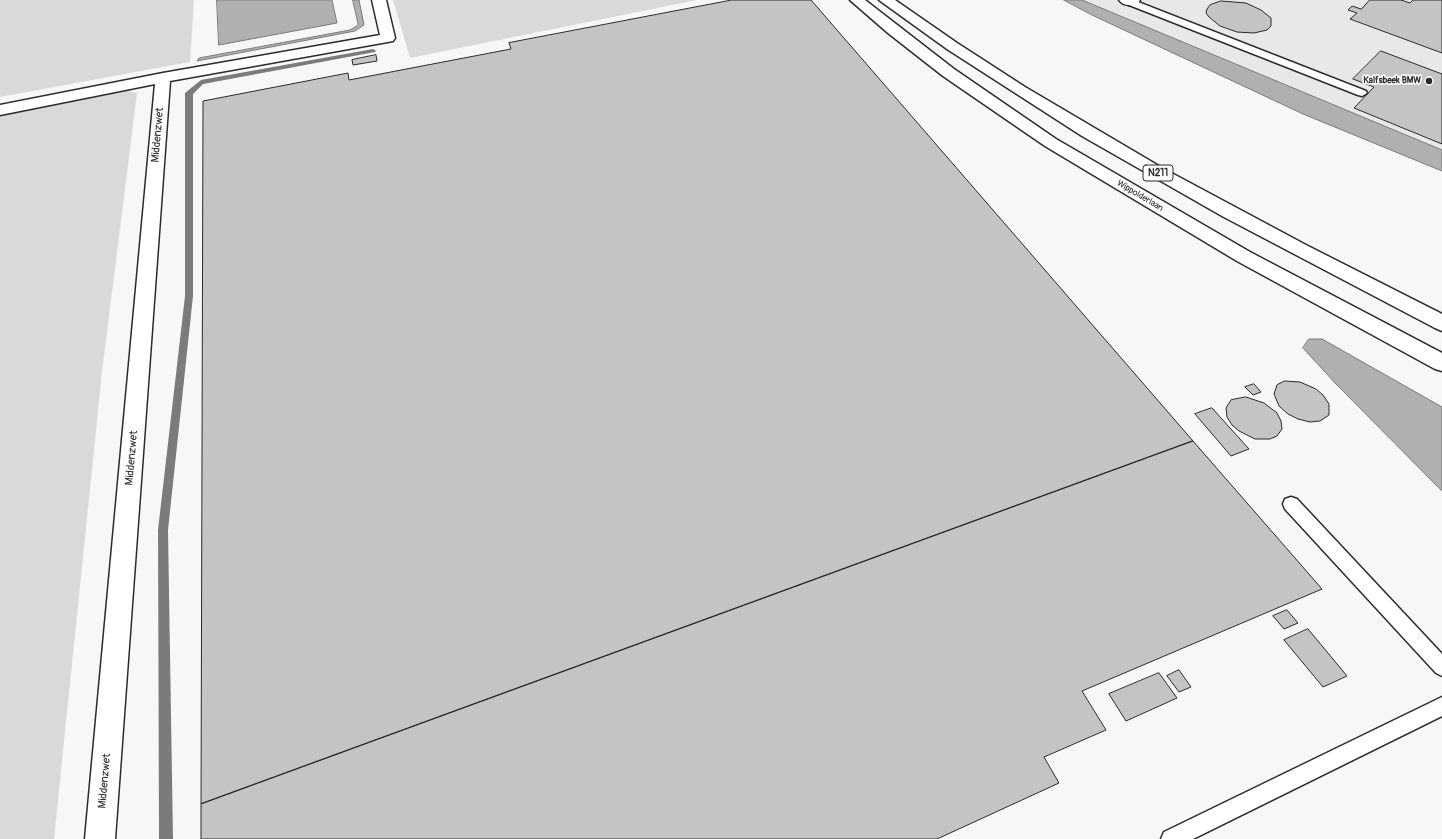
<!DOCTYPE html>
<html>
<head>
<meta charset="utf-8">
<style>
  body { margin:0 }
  canvas { display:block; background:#f7f7f7 }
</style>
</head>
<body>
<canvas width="1442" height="839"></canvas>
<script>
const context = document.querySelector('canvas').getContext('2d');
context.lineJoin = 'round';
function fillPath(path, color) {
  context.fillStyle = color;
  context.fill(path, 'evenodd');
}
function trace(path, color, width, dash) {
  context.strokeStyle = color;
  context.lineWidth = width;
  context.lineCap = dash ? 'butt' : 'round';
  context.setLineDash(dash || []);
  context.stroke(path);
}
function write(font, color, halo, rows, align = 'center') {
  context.font = font + ' Pangolin,sans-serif';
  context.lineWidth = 3;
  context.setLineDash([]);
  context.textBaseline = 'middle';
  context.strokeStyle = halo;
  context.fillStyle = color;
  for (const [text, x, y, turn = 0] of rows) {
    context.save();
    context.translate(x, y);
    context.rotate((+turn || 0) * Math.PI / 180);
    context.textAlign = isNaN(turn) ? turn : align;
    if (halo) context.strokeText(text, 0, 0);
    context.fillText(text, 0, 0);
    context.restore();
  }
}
fillPath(new Path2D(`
  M 1075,0 L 1442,0 L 1442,155 Z`), '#e8e8e8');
fillPath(new Path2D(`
  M 0,0 L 194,0 L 190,62 L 0,97 Z
  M 393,0 L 697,0 L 410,58 Z
  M 124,90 L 137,93 L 102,372 L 54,839 L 0,839 L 0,113 Z`), '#d9d9d9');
const water = new Path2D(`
  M 217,0 L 332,0 L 337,23 L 219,45 Z
  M 353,0 L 359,0 L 364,25 L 355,31 L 197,61 L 199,58 L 350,30 L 358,25 Z
  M 1064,0 L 1082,0 L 1442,150 L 1442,171 L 1303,114 L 1092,15 Z
  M 1309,339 L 1322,339 L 1442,407 L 1442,491 L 1336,384 L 1303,348 Z`);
fillPath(water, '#b0b0b0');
trace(water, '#7b7b7b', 1);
fillPath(new Path2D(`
  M 373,49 L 376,51 L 375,52 L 203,84 L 193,94 L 193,296 L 168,530 L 173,839 L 159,839 L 158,530 L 185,296 L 185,93 L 201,80 Z`), '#7b7b7b');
const building = new Path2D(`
  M 732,0 L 811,0 L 1193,441 L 201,804 L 203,101 L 348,73 L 349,80 L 511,49 L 509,43 Z
  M 1370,0 L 1401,0 L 1410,3 L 1413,0 L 1442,0 L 1442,53 L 1350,19 L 1357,13 L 1348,10 L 1352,6 L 1361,9 Z
  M 1221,1 L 1246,3 L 1261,10 L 1271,18 L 1271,26 L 1267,30 L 1254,33 L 1237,32 L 1220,26 L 1209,17 L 1206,13 L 1207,9 L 1210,5 Z
  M 1381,51 L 1442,74 L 1442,144 L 1354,108 L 1374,87 L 1353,79 Z
  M 376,55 L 377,61 L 353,65 L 352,60 Z
  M 1285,381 L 1300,382 L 1316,389 L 1323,395 L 1329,404 L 1329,415 L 1320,421 L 1310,422 L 1298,419 L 1288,414 L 1279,406 L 1274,394 L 1277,385 Z
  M 1254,384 L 1261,392 L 1253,395 L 1245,387 Z
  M 1246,397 L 1264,403 L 1277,413 L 1281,421 L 1282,429 L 1277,436 L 1270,439 L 1255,439 L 1239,431 L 1232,425 L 1227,417 L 1226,408 L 1231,400 Z
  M 1212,408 L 1249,449 L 1231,456 L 1195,414 Z
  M 1193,441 L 1322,589 L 1082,691 L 1106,730 L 1044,757 L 1059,783 L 937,839 L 201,839 L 201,804 Z
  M 1287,610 L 1298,623 L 1284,629 L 1273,616 Z
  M 1308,629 L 1347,676 L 1323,687 L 1284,640 Z
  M 1179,670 L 1191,687 L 1179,692 L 1167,676 Z
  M 1159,673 L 1177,698 L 1126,721 L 1109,694 Z`);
fillPath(building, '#c4c4c4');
trace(building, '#2b2b2b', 1);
const lane = new Path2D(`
  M 1123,0 L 1133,0 L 1366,91 L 1367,93 L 1362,96 L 1358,95 L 1124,3 Z
  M 1291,497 L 1297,499 L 1442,654 L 1442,676 L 1436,673 L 1285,509 L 1283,504 L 1285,499 Z
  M 1442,697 L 1442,716 L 1193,839 L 1161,839 L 1164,832 Z`);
const street = new Path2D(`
  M 372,0 L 386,0 L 395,38 L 393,41 L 170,81 L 115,839 L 85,839 L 155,84 L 0,115 L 0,105 L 163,73 L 380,35 Z
  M 1119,0 L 1140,0 L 1138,3 C 1131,5 1124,7 1119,0 Z`);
const primary = new Path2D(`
  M 850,0 L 865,0 L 954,69 L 1056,139 L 1250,252 L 1442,353 L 1442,371 L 1435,369 L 1237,261 L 1045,146 L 943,76 L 888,33 Z
  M 879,0 L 895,0 L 957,43 L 1025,87 L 1164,169 L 1306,245 L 1442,314 L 1442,331 L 1435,328 L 1222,216 L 1082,136 L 947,49 Z`);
trace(lane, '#2b2b2b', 3);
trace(street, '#2b2b2b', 3);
trace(primary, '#2b2b2b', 3);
fillPath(lane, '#fff');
fillPath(street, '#fff');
fillPath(primary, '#fff');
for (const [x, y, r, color] of [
  [1429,81,4,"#2b2b2b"]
]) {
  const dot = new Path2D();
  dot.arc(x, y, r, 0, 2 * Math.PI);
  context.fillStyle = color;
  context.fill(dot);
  trace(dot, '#fff', 1.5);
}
write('bold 9px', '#2b2b2b', '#fff', [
  ["Kalfsbeek BMW",1421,81]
], 'right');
write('9px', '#2b2b2b', '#fff', [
  ["Wippolderlaan",1140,196,31]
]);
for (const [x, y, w] of [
  [1158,173,30]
]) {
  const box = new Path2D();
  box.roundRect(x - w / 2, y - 8, w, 16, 3);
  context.fillStyle = '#fff';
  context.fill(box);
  trace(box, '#2b2b2b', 1);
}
write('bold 10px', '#2b2b2b', null, [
  ["N211",1158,173]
]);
write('11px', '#2b2b2b', '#fff', [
  ["Middenzwet",158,135,-85],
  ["Middenzwet",132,458,-85],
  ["Middenzwet",105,781,-85]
]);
</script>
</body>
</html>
